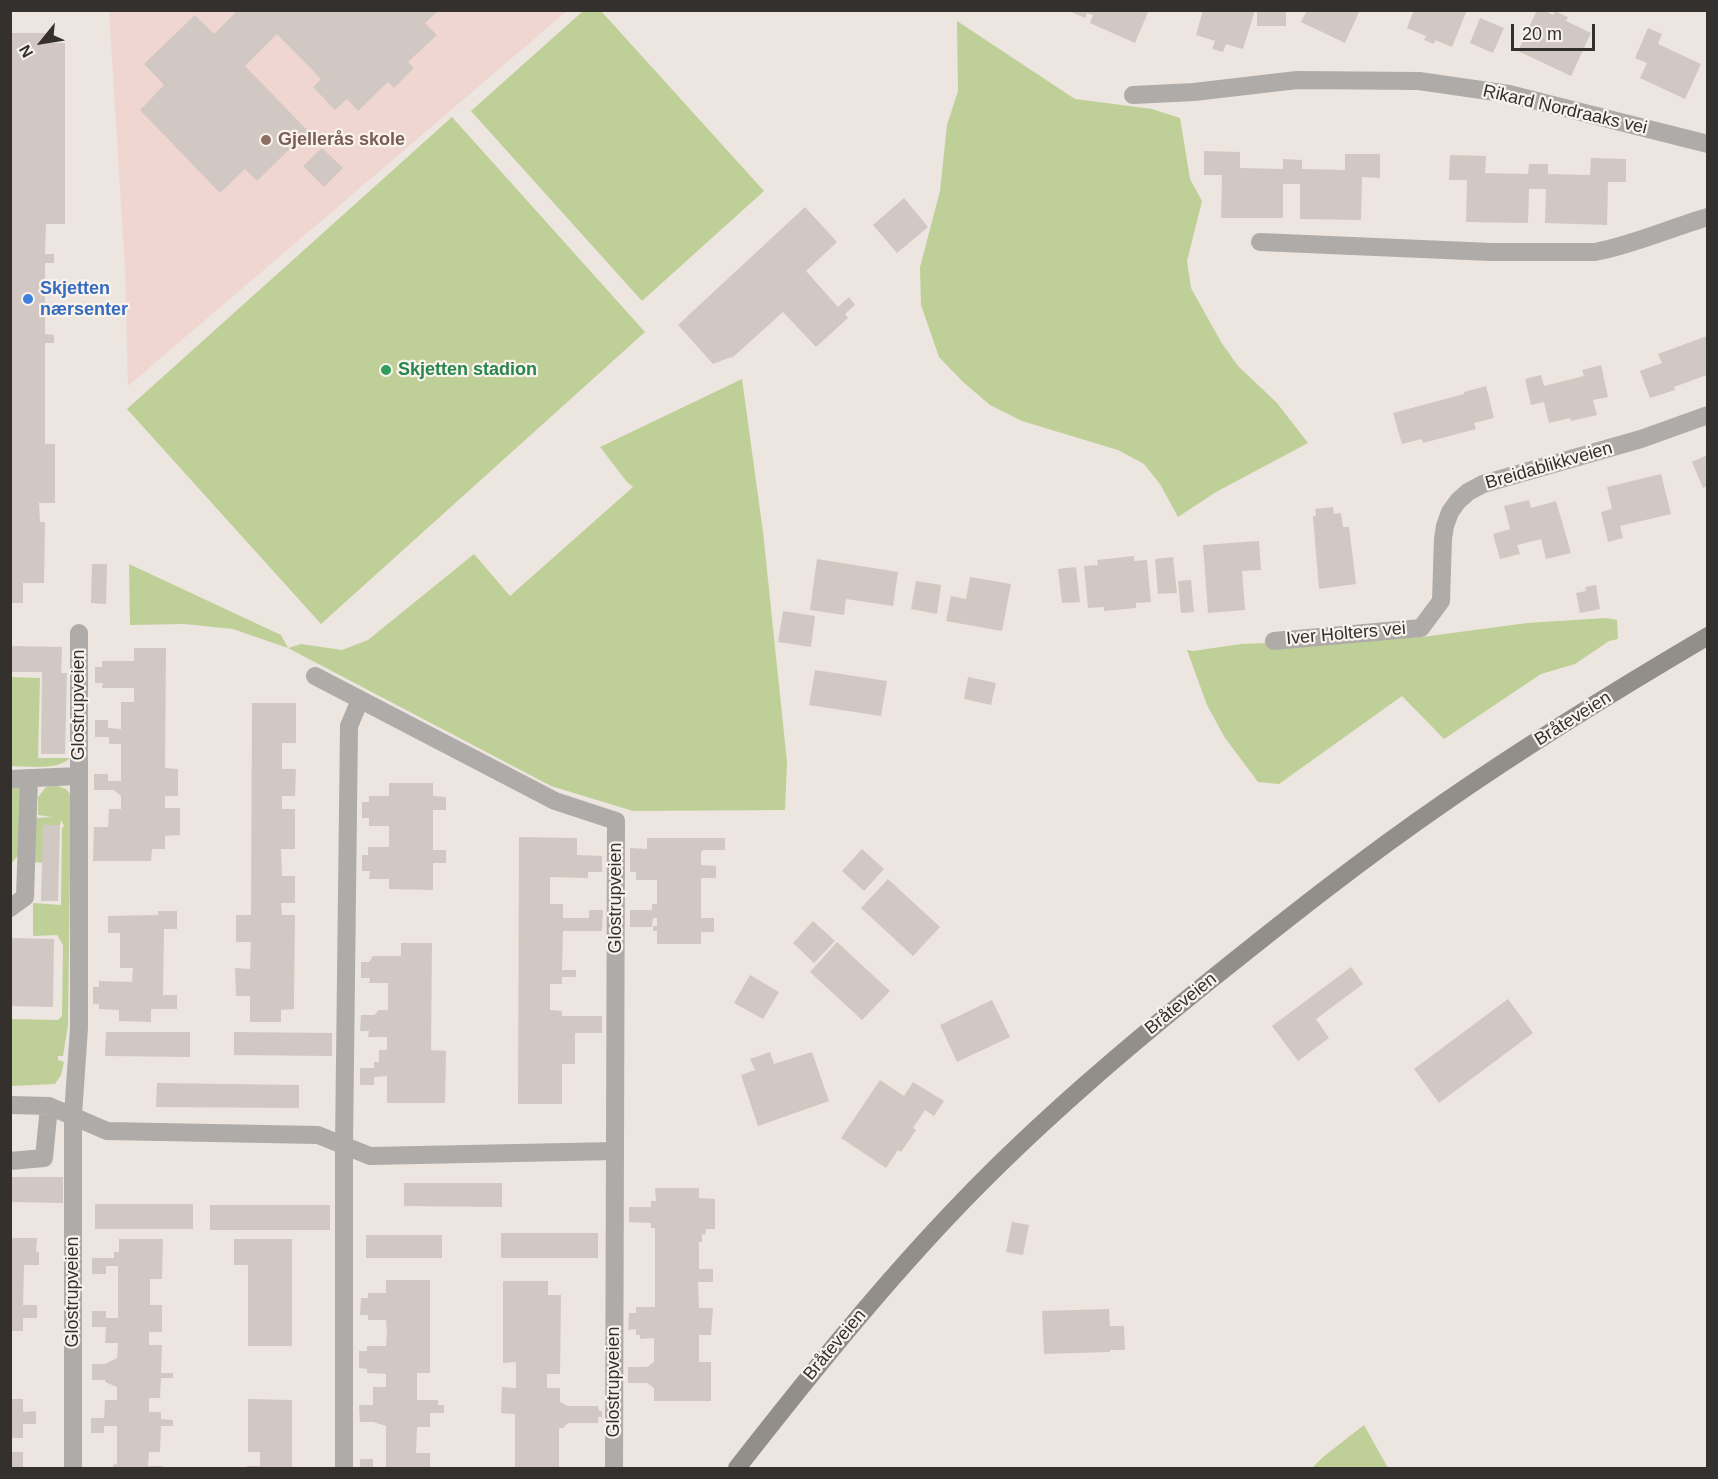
<!DOCTYPE html>
<html>
<head>
<meta charset="utf-8">
<style>
  body { margin:0 }
  #map { position:relative; width:1718px; height:1479px; overflow:hidden; background:#ede5df; font-family:Helvetica,sans-serif }
  canvas { display:block }
  .frame { position:absolute; inset:0; border:12px solid #33302d; pointer-events:none }
  .north { position:absolute; left:12px; top:12px; width:60px; height:60px; -webkit-text-stroke:4px #faf2ed; paint-order:stroke; rotate:240deg; font-size:16px; font-weight:700; line-height:24px; text-align:center; color:#33302d }
  .north::after { content:''; display:block; margin:auto; width:21px; height:27px; background:#33302d; clip-path:polygon(50% 0,100% 100%,50% 72%,0 100%) }
  .scale { position:absolute; left:1511px; top:24px; width:84px; height:27px; box-sizing:border-box; border:3px solid #33302d; border-top:0; padding-left:8px; font-size:18px; line-height:21px; white-space:nowrap; color:#33302d; -webkit-text-stroke:4px #faf2ed; paint-order:stroke }
</style>
</head>
<body>
<div id="map">
<canvas width="1718" height="1479"></canvas>
<div class="frame"></div>
<div class="north">N</div>
<div class="scale">20 m</div>
</div>
<script>
const context = document.querySelector('canvas').getContext('2d');
context.lineJoin = 'round';
function fillPath(path, color) {
  context.fillStyle = color;
  context.fill(path, 'evenodd');
}
function trace(path, color, width, dash) {
  context.strokeStyle = color;
  context.lineWidth = width;
  context.lineCap = dash ? 'butt' : 'round';
  context.setLineDash(dash || []);
  context.stroke(path);
}
function write(font, color, halo, rows, align = 'center') {
  context.font = font + ' Helvetica,sans-serif';
  context.lineWidth = 4.5;
  context.setLineDash([]);
  context.textBaseline = 'middle';
  context.strokeStyle = halo;
  context.fillStyle = color;
  for (const [text, x, y, turn = 0] of rows) {
    context.save();
    context.translate(x, y);
    context.rotate((+turn || 0) * Math.PI / 180);
    context.textAlign = isNaN(turn) ? turn : align;
    if (halo) context.strokeText(text, 0, 0);
    context.fillText(text, 0, 0);
    context.restore();
  }
}
fillPath(new Path2D(`
  M 109,11 L 567,11 L 128,386 L 125,269 Z`), '#f0d6d1');
fillPath(new Path2D(`
  M 583,11 L 601,11 L 764,191 L 642,301 L 471,111 Z
  M 957,21 L 1075,99 L 1152,109 L 1180,118 L 1190,179 L 1202,201 L 1187,261 L 1191,288 L 1221,342 L 1238,366 L 1277,403 L 1308,443 L 1216,492 L 1178,517 L 1160,484 L 1144,464 L 1118,450 L 1022,421 L 990,405 L 963,382 L 939,357 L 921,305 L 920,267 L 940,191 L 947,125 L 958,91 Z
  M 452,117 L 645,332 L 321,624 L 127,409 Z
  M 742,379 L 763,532 L 787,762 L 785,810 L 633,811 L 551,786 L 288,648 L 233,629 L 184,624 L 130,625 L 129,564 L 281,635 L 288,648 L 301,644 L 342,650 L 368,640 L 474,554 L 510,596 L 633,487 L 627,482 L 600,447 Z
  M 1606,618 L 1617,620 L 1618,639 L 1609,641 L 1575,664 L 1541,674 L 1444,739 L 1402,696 L 1279,784 L 1258,782 L 1225,738 L 1207,705 L 1187,650 L 1193,651 L 1241,644 L 1422,637 L 1527,623 Z
  M 11,677 L 40,678 L 38,758 L 70,758 C 57,771 28,766 11,766 Z
  M 55,785 L 66,789 L 71,795 L 68,1025 L 63,1056 L 58,1056 L 58,1060 L 64,1062 L 61,1075 L 55,1084 L 11,1086 L 10,1019 L 58,1020 L 62,1016 L 63,945 L 57,935 L 33,936 L 33,903 L 61,905 L 62,828 L 64,826 L 61,820 L 60,825 L 43,825 L 43,863 L 35,862 L 36,818 L 52,817 L 38,815 L 38,797 L 46,787 Z
  M 11,786 L 19,786 L 21,793 L 21,852 L 11,864 Z
  M 1364,1425 L 1388,1468 L 1312,1468 L 1323,1457 Z`), '#bed097');
fillPath(new Path2D(`
  M 233,10 L 436,10 L 437,12 L 425,23 L 437,35 L 408,62 L 414,68 L 394,88 L 388,82 L 358,111 L 347,99 L 335,110 L 313,87 L 321,79 L 277,34 L 245,66 L 308,131 L 257,181 L 245,169 L 220,193 L 140,110 L 164,85 L 144,64 L 195,15 L 214,34 L 235,13 Z
  M 1067,10 L 1149,10 L 1135,43 L 1090,23 L 1093,15 L 1087,13 L 1085,18 Z
  M 1203,10 L 1255,10 L 1243,49 L 1226,44 L 1223,52 L 1212,49 L 1215,41 L 1196,35 Z
  M 1257,10 L 1286,10 L 1286,26 L 1257,26 Z
  M 1307,10 L 1360,10 L 1345,43 L 1301,22 Z
  M 1414,10 L 1467,10 L 1452,47 L 1435,40 L 1434,44 L 1424,40 L 1426,36 L 1407,28 Z
  M 1537,10 L 1544,10 L 1553,15 L 1555,11 L 1568,17 L 1566,21 L 1591,33 L 1571,76 L 1518,51 Z
  M 1480,18 L 1504,28 L 1493,53 L 1470,43 Z
  M 1648,28 L 1662,34 L 1658,44 L 1701,64 L 1685,99 L 1640,78 L 1647,63 L 1635,58 Z
  M 10,33 L 48,33 L 48,43 L 65,43 L 65,224 L 46,224 L 45,254 L 54,254 L 54,263 L 45,263 L 45,334 L 54,335 L 54,343 L 45,343 L 45,444 L 55,444 L 55,503 L 39,503 L 40,522 L 45,522 L 44,583 L 23,583 L 23,603 L 10,603 Z
  M 322,148 L 343,168 L 324,187 L 303,166 Z
  M 1204,151 L 1240,152 L 1240,168 L 1283,169 L 1283,159 L 1302,160 L 1302,169 L 1345,170 L 1345,154 L 1380,154 L 1380,178 L 1362,177 L 1361,220 L 1300,219 L 1300,184 L 1283,184 L 1283,218 L 1221,218 L 1222,175 L 1204,175 Z
  M 1450,155 L 1486,156 L 1485,173 L 1528,174 L 1529,164 L 1548,164 L 1548,174 L 1590,175 L 1591,158 L 1626,159 L 1626,182 L 1608,182 L 1607,225 L 1545,223 L 1546,189 L 1529,189 L 1528,223 L 1466,222 L 1467,180 L 1449,180 Z
  M 904,198 L 928,227 L 897,253 L 873,225 Z
  M 805,207 L 837,242 L 806,271 L 838,307 L 849,297 L 855,305 L 845,314 L 848,318 L 816,347 L 783,312 L 732,358 L 731,357 L 713,364 L 678,325 Z
  M 1707,336 L 1707,375 L 1674,387 L 1675,390 L 1650,398 L 1640,371 L 1662,363 L 1658,354 Z
  M 1601,365 L 1608,397 L 1593,400 L 1597,415 L 1571,421 L 1570,418 L 1549,423 L 1544,402 L 1531,405 L 1525,379 L 1541,375 L 1544,386 L 1584,376 L 1582,370 Z
  M 1486,386 L 1494,418 L 1474,423 L 1476,429 L 1423,443 L 1422,439 L 1402,444 L 1393,413 L 1464,394 L 1464,392 Z
  M 1707,455 L 1707,486 L 1703,488 L 1692,462 Z
  M 1661,474 L 1671,514 L 1620,526 L 1623,538 L 1608,542 L 1601,512 L 1612,509 L 1607,487 Z
  M 1529,500 L 1531,508 L 1556,501 L 1571,553 L 1546,559 L 1541,539 L 1517,545 L 1520,554 L 1500,559 L 1493,534 L 1510,529 L 1504,506 Z
  M 1333,507 L 1334,514 L 1341,513 L 1343,527 L 1349,527 L 1356,584 L 1319,589 L 1313,516 L 1316,516 L 1315,509 Z
  M 1259,541 L 1261,570 L 1242,571 L 1245,610 L 1208,613 L 1203,545 Z
  M 1134,556 L 1134,561 L 1147,560 L 1151,602 L 1136,603 L 1136,608 L 1104,611 L 1104,607 L 1088,608 L 1084,566 L 1098,565 L 1097,560 Z
  M 1173,557 L 1177,593 L 1158,594 L 1155,559 Z
  M 817,559 L 898,572 L 893,606 L 846,599 L 844,615 L 810,610 Z
  M 92,564 L 107,564 L 106,604 L 91,603 Z
  M 1076,567 L 1080,602 L 1062,603 L 1058,569 Z
  M 970,577 L 1011,584 L 1002,631 L 946,621 L 951,596 L 966,599 Z
  M 1191,580 L 1194,612 L 1181,613 L 1178,581 Z
  M 916,581 L 941,585 L 937,614 L 911,609 Z
  M 1596,585 L 1600,609 L 1580,613 L 1576,593 L 1586,591 L 1585,587 Z
  M 783,611 L 815,616 L 811,647 L 778,642 Z
  M 10,646 L 62,647 L 61,673 L 67,673 L 65,754 L 41,754 L 42,672 L 10,672 Z
  M 134,648 L 166,648 L 165,768 L 178,769 L 178,796 L 165,796 L 165,808 L 180,808 L 180,835 L 165,836 L 165,849 L 152,849 L 151,861 L 93,861 L 94,827 L 108,827 L 109,809 L 121,809 L 121,796 L 114,790 L 94,790 L 94,774 L 108,774 L 108,781 L 121,781 L 121,744 L 109,744 L 109,737 L 95,737 L 95,720 L 108,720 L 108,728 L 121,729 L 121,702 L 134,702 L 134,688 L 102,688 L 103,683 L 95,683 L 95,667 L 102,667 L 102,661 L 134,661 Z
  M 815,670 L 887,681 L 881,716 L 809,705 Z
  M 968,677 L 996,683 L 991,705 L 964,699 Z
  M 252,703 L 296,703 L 296,743 L 282,743 L 282,769 L 296,769 L 295,796 L 282,796 L 282,809 L 295,809 L 295,849 L 281,849 L 282,876 L 295,876 L 295,903 L 281,903 L 282,915 L 295,915 L 294,995 L 294,1009 L 281,1010 L 281,1022 L 250,1022 L 250,996 L 236,996 L 235,968 L 250,969 L 251,942 L 236,942 L 236,915 L 251,915 Z
  M 389,783 L 433,783 L 433,796 L 446,797 L 446,810 L 433,810 L 433,850 L 446,850 L 446,863 L 433,863 L 433,890 L 389,889 L 389,879 L 369,879 L 370,871 L 362,871 L 362,855 L 368,855 L 368,847 L 389,847 L 389,826 L 369,826 L 369,818 L 362,818 L 362,802 L 369,802 L 369,796 L 389,796 Z
  M 43,825 L 60,825 L 58,901 L 41,901 Z
  M 519,837 L 577,838 L 577,855 L 602,856 L 602,872 L 588,872 L 588,878 L 550,877 L 550,904 L 563,904 L 563,918 L 589,918 L 589,910 L 603,910 L 602,931 L 563,931 L 562,970 L 576,970 L 576,977 L 562,977 L 562,984 L 550,984 L 550,1010 L 562,1011 L 562,1016 L 602,1016 L 602,1033 L 575,1033 L 575,1064 L 562,1064 L 562,1104 L 518,1104 Z
  M 647,838 L 725,838 L 725,850 L 703,850 L 701,852 L 701,865 L 716,866 L 716,878 L 701,878 L 701,918 L 714,918 L 714,932 L 701,932 L 701,944 L 657,944 L 657,931 L 653,931 L 653,926 L 657,926 L 657,918 L 653,918 L 652,927 L 630,927 L 630,910 L 652,910 L 652,904 L 657,904 L 657,880 L 636,880 L 636,872 L 630,872 L 630,848 L 647,849 Z
  M 862,849 L 884,869 L 864,891 L 842,871 Z
  M 888,879 L 940,927 L 913,956 L 861,908 Z
  M 158,911 L 177,911 L 177,929 L 164,929 L 163,995 L 177,995 L 177,1009 L 151,1009 L 151,1022 L 119,1021 L 119,1010 L 99,1009 L 99,1004 L 93,1004 L 93,987 L 99,987 L 99,981 L 132,982 L 133,968 L 120,968 L 120,933 L 108,933 L 108,916 L 158,915 Z
  M 813,921 L 835,941 L 814,963 L 793,943 Z
  M 10,938 L 54,939 L 53,1007 L 10,1006 Z
  M 837,942 L 890,991 L 862,1020 L 810,972 Z
  M 401,943 L 432,943 L 431,1050 L 446,1051 L 445,1103 L 387,1103 L 387,1076 L 374,1077 L 374,1085 L 360,1085 L 360,1068 L 374,1068 L 374,1062 L 379,1062 L 379,1050 L 387,1050 L 387,1037 L 368,1037 L 369,1031 L 360,1031 L 361,1015 L 374,1015 L 379,1010 L 388,1010 L 388,983 L 369,983 L 370,978 L 361,978 L 361,962 L 369,962 L 373,956 L 401,956 Z
  M 1351,967 L 1363,984 L 1316,1019 L 1329,1038 L 1298,1061 L 1272,1026 Z
  M 750,975 L 779,992 L 763,1019 L 734,1003 Z
  M 1508,999 L 1533,1033 L 1439,1103 L 1414,1069 Z
  M 992,1000 L 1010,1037 L 957,1062 L 940,1025 Z
  M 106,1032 L 190,1032 L 190,1057 L 105,1056 Z
  M 234,1032 L 332,1033 L 332,1056 L 234,1055 Z
  M 770,1052 L 774,1064 L 812,1052 L 829,1101 L 758,1126 L 741,1075 L 755,1070 L 750,1059 Z
  M 880,1080 L 904,1096 L 913,1082 L 944,1101 L 934,1116 L 925,1110 L 913,1128 L 916,1130 L 901,1152 L 898,1150 L 886,1168 L 841,1138 Z
  M 157,1083 L 299,1085 L 299,1108 L 156,1107 Z
  M 10,1177 L 63,1177 L 63,1203 L 10,1202 Z
  M 404,1183 L 502,1183 L 502,1207 L 404,1206 Z
  M 655,1188 L 699,1188 L 699,1198 L 715,1199 L 715,1229 L 706,1229 L 705,1235 L 702,1234 L 702,1242 L 699,1242 L 699,1269 L 713,1269 L 713,1282 L 698,1282 L 699,1308 L 713,1308 L 711,1335 L 699,1335 L 699,1362 L 711,1362 L 711,1401 L 654,1401 L 654,1388 L 647,1383 L 628,1383 L 628,1367 L 647,1367 L 654,1362 L 654,1338 L 640,1339 L 640,1335 L 636,1335 L 636,1329 L 628,1330 L 629,1313 L 636,1313 L 636,1307 L 655,1307 L 655,1228 L 651,1228 L 651,1223 L 629,1222 L 629,1207 L 651,1207 L 651,1201 L 656,1201 Z
  M 95,1204 L 193,1204 L 193,1229 L 95,1229 Z
  M 210,1205 L 330,1205 L 330,1230 L 210,1230 Z
  M 1012,1222 L 1029,1225 L 1023,1255 L 1006,1252 Z
  M 501,1233 L 598,1233 L 598,1258 L 501,1258 Z
  M 366,1235 L 442,1235 L 442,1258 L 366,1258 Z
  M 10,1238 L 37,1238 L 36,1252 L 39,1252 L 39,1265 L 24,1265 L 23,1305 L 37,1305 L 37,1318 L 23,1318 L 23,1331 L 10,1331 Z
  M 119,1239 L 163,1239 L 162,1279 L 150,1279 L 150,1305 L 162,1305 L 162,1332 L 149,1332 L 149,1345 L 162,1345 L 161,1373 L 173,1373 L 173,1378 L 161,1378 L 160,1398 L 149,1398 L 149,1412 L 161,1412 L 161,1419 L 173,1420 L 173,1426 L 161,1426 L 160,1452 L 149,1452 L 148,1466 L 163,1466 L 163,1468 L 113,1468 L 113,1465 L 117,1464 L 117,1426 L 104,1426 L 104,1433 L 91,1433 L 91,1418 L 104,1418 L 105,1400 L 117,1400 L 117,1387 L 105,1382 L 105,1380 L 92,1380 L 92,1364 L 105,1364 L 117,1358 L 118,1345 L 118,1343 L 105,1343 L 106,1327 L 92,1327 L 92,1311 L 106,1311 L 106,1318 L 118,1318 L 118,1266 L 106,1266 L 106,1274 L 92,1274 L 92,1258 L 114,1258 L 114,1252 L 119,1252 Z
  M 234,1239 L 292,1239 L 292,1346 L 248,1346 L 248,1265 L 234,1265 Z
  M 386,1280 L 430,1280 L 430,1373 L 417,1373 L 417,1400 L 438,1400 L 438,1405 L 444,1405 L 444,1413 L 430,1413 L 430,1427 L 417,1427 L 416,1453 L 430,1453 L 430,1468 L 386,1468 L 386,1426 L 373,1422 L 360,1422 L 359,1405 L 373,1405 L 373,1387 L 386,1387 L 386,1374 L 367,1373 L 367,1369 L 359,1368 L 359,1351 L 367,1351 L 367,1346 L 386,1346 L 387,1333 L 386,1320 L 368,1320 L 368,1315 L 360,1315 L 361,1298 L 368,1298 L 368,1293 L 386,1293 Z
  M 503,1281 L 548,1281 L 548,1295 L 561,1295 L 560,1374 L 547,1374 L 547,1388 L 560,1388 L 560,1402 L 568,1406 L 598,1406 L 599,1411 L 602,1411 L 602,1417 L 598,1417 L 598,1423 L 568,1423 L 563,1428 L 559,1428 L 559,1468 L 515,1468 L 515,1414 L 501,1413 L 502,1387 L 516,1388 L 516,1362 L 503,1363 Z
  M 1109,1309 L 1110,1326 L 1124,1326 L 1125,1350 L 1110,1350 L 1110,1352 L 1044,1354 L 1042,1311 Z
  M 10,1399 L 23,1399 L 23,1412 L 36,1411 L 36,1424 L 23,1424 L 23,1438 L 10,1438 Z
  M 248,1399 L 292,1400 L 292,1468 L 247,1468 L 247,1466 L 260,1466 L 260,1452 L 248,1452 Z
  M 10,1452 L 23,1452 L 23,1468 L 10,1468 Z
  M 360,1459 L 373,1459 L 373,1468 L 360,1468 Z`), '#d1c8c3');
trace(new Path2D(`
  M 1133,95 L 1194,92 L 1297,80 L 1419,81 L 1509,94 L 1708,144
  M 1260,242 L 1491,252 L 1595,252 C 1633,245 1670,228 1708,217
  M 1274,641 L 1421,628 L 1441,601 L 1443,539 L 1445,526 L 1450,512 L 1458,501 L 1468,492 L 1483,484 L 1641,439 L 1708,415
  M 315,676 L 555,801 L 616,821 L 614,1468
  M 10,779 L 79,776
  M 10,908 L 25,897 L 29,778
  M 10,1105 L 49,1106 L 107,1131 L 318,1135 L 370,1156 L 615,1151
  M 10,1161 L 44,1158 L 49,1106
  M 73,1468 L 73,1115 L 79,1028 L 79,633
  M 344,1468 L 344,1145 L 349,726 L 360,700`), '#aeaba8', 18);
trace(new Path2D(`
  M 737,1468 C 809,1376 881,1286 962,1202 C 1040,1121 1126,1048 1213,978 C 1289,917 1365,857 1445,802 C 1530,743 1618,689 1708,636`), '#928e8a', 18);
for (const [x, y, r, color] of [
  [266,140,6,"#8d6e63"],
  [28,299,6,"#3f7fe0"],
  [386,370,6,"#2e9e5b"]
]) {
  const dot = new Path2D();
  dot.arc(x, y, r, 0, 2 * Math.PI);
  context.fillStyle = color;
  context.fill(dot);
  trace(dot, '#faf2ed', 2);
}
write('18px', '#33302d', '#faf2ed', [
  ["Rikard Nordraaks vei",1565,110,13],
  ["Breidablikkveien",1549,466,-16],
  ["Iver Holters vei",1346,634,-5],
  ["Glostrupveien",79,705,-90],
  ["Bråteveien",1573,719,-32],
  ["Glostrupveien",616,898,-90],
  ["Bråteveien",1181,1004,-39],
  ["Glostrupveien",73,1292,-90],
  ["Bråteveien",835,1345,-50],
  ["Glostrupveien",614,1382,-90]
]);
write('bold 18px', '#785e54', '#faf2ed', [
  ["Gjellerås skole",278,140]
], 'left');
write('bold 18px', '#366cbe', '#faf2ed', [
  ["Skjetten",40,289],
  ["nærsenter",40,310]
], 'left');
write('bold 18px', '#27864d', '#faf2ed', [
  ["Skjetten stadion",398,370]
], 'left');
</script>
</body>
</html>
